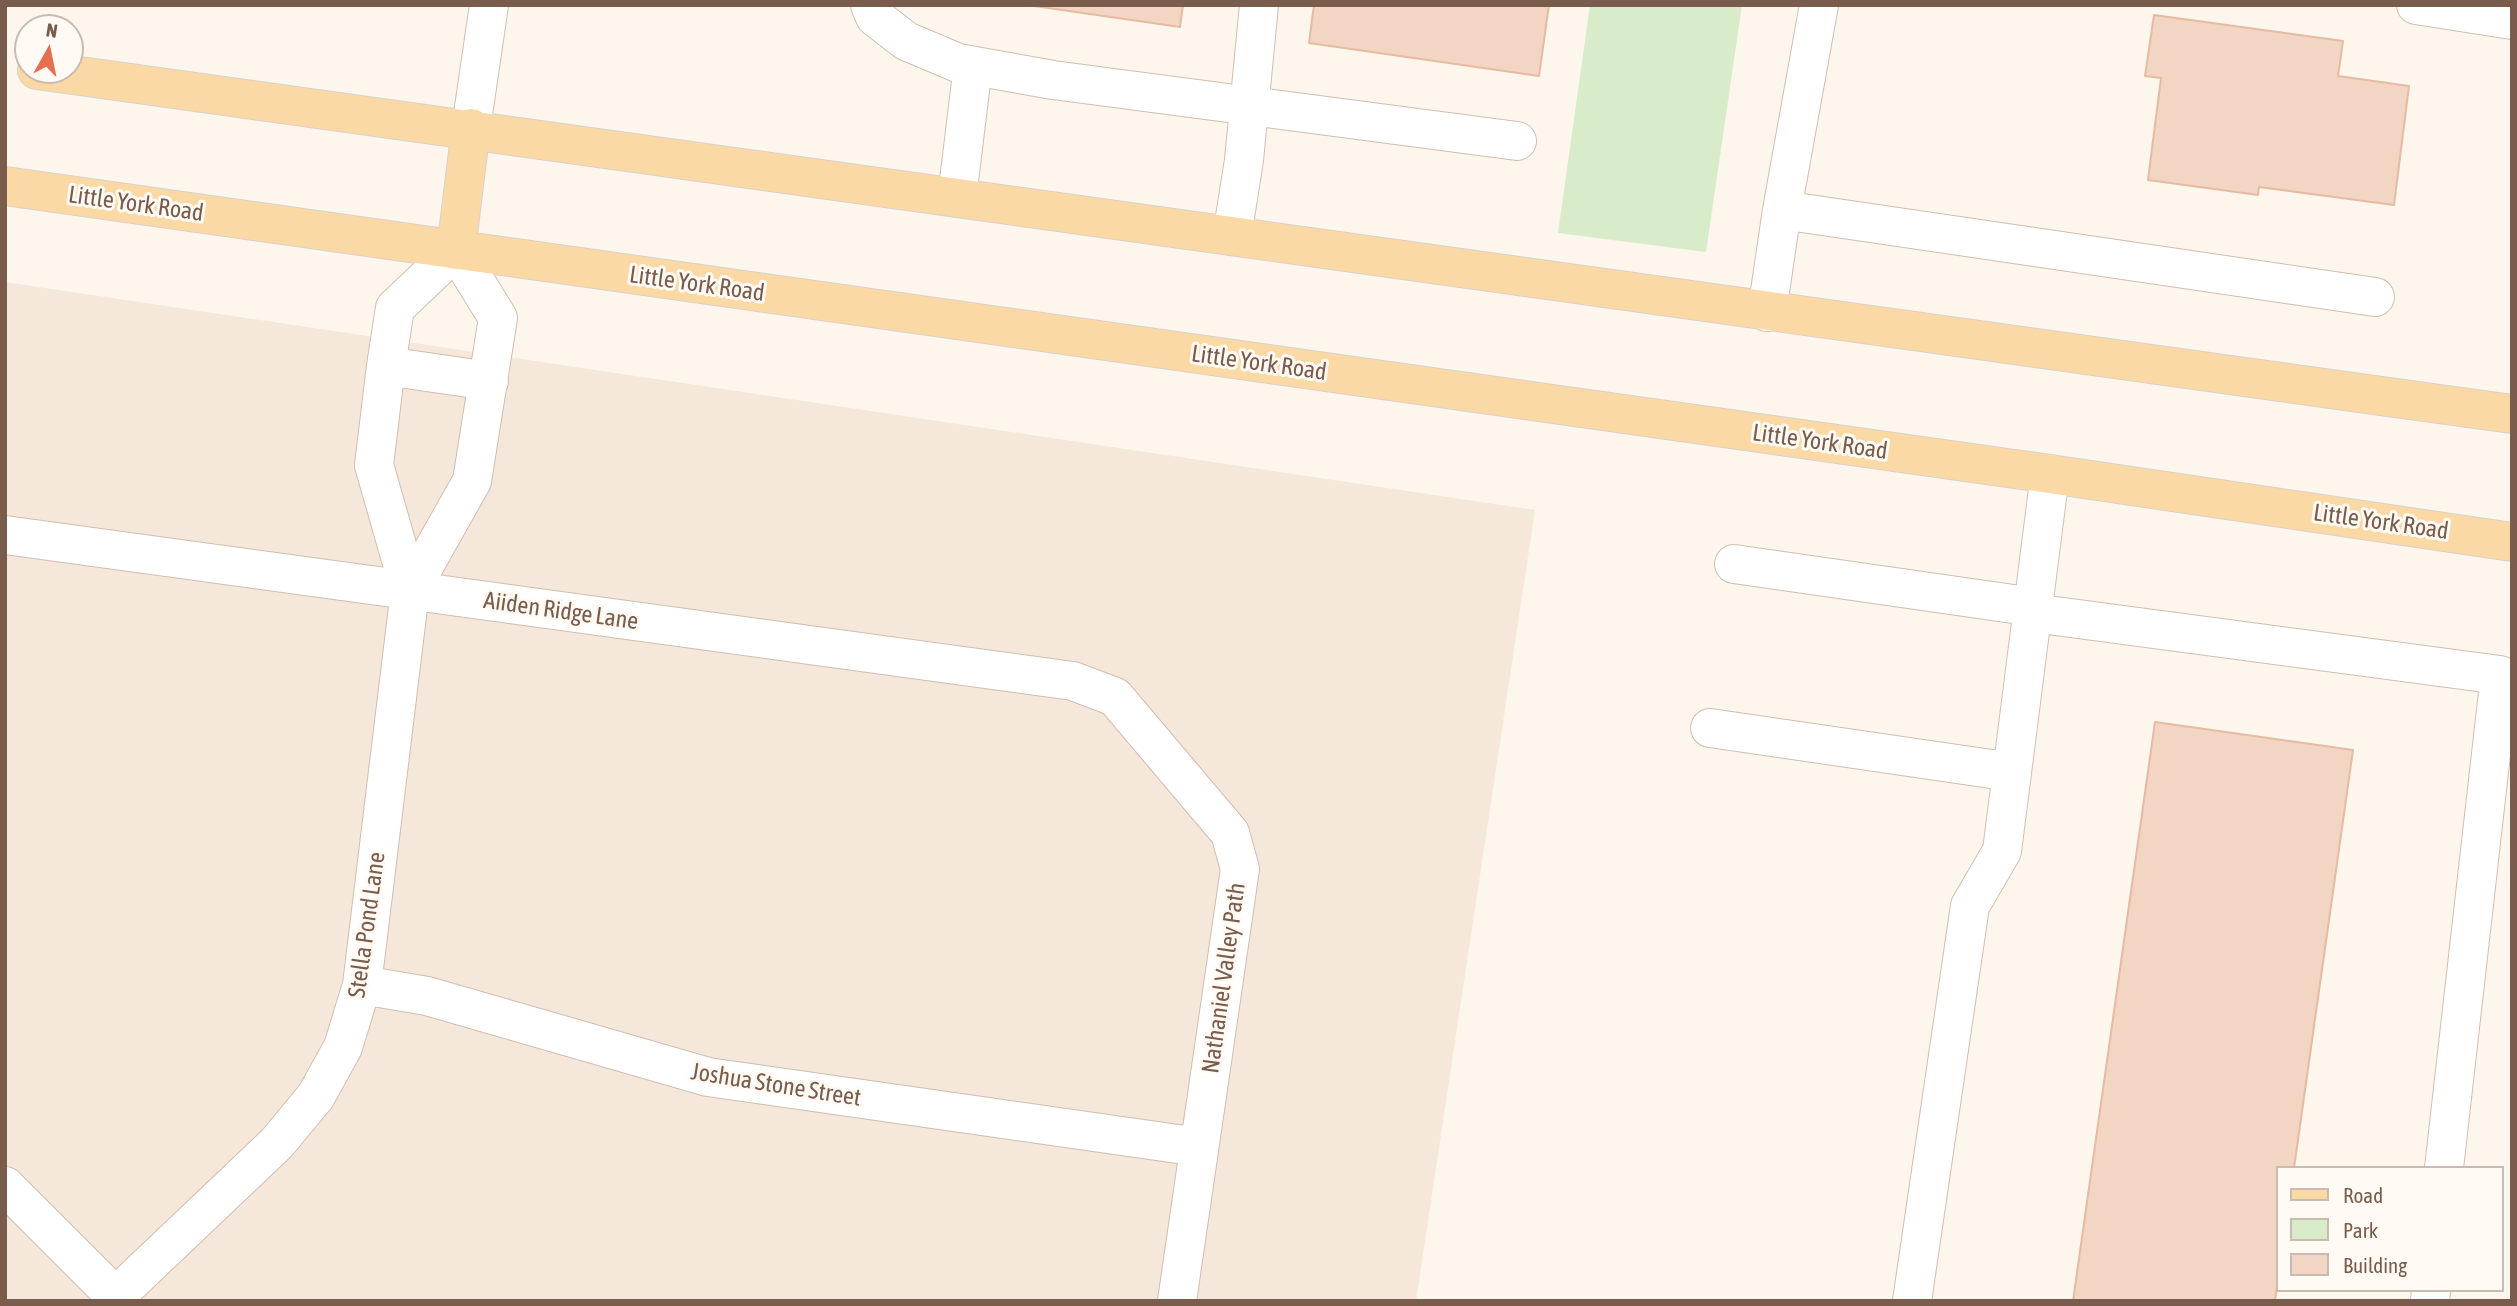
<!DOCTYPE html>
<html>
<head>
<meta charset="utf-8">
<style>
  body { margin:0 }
  #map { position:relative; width:2517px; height:1306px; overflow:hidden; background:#fdf6ec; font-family:"Asap Condensed",sans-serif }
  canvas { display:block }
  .frame { position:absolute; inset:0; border:7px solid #7a5c4d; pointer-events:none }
  .legend { position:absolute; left:2276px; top:1166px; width:228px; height:126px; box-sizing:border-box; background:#fffaf3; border:2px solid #cabbb1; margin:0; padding:9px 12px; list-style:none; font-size:21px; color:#7a5c4d }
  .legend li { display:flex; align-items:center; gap:14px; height:35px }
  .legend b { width:35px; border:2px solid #cabbb1 }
  .north { position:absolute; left:14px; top:14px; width:70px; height:70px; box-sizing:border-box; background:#fffaf3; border:2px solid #cabbb1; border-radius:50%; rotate:9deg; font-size:19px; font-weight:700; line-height:28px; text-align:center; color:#7a5c4d }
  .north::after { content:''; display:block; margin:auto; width:24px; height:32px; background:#e76f51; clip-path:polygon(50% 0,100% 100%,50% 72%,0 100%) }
</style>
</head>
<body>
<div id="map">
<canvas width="2517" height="1306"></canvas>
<div class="frame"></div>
<ul class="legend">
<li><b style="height:9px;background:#fbd9a5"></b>Road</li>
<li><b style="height:19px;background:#d8ecc9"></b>Park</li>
<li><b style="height:19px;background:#f3d5c3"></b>Building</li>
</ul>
<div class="north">N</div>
</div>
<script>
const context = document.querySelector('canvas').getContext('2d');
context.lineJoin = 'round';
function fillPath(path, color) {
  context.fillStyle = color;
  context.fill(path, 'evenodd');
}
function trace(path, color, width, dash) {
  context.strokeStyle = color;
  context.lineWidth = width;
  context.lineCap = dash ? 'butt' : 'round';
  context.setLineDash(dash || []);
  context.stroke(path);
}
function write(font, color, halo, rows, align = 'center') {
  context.font = font + ' "Asap Condensed",sans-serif';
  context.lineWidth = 6;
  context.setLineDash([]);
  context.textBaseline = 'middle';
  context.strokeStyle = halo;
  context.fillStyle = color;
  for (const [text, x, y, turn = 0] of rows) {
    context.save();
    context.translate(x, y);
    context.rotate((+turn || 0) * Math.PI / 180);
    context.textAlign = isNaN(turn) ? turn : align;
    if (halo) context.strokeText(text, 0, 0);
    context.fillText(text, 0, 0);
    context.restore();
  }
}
fillPath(new Path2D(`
  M 5,282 L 1535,510 L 1416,1301 L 5,1301 Z`), '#f5e8da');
fillPath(new Path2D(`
  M 1590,5 L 1742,5 L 1706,252 L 1558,233 Z`), '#d8ecc9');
const building = new Path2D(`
  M 1027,5 L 1183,5 L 1180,27 Z
  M 1314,5 L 1549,5 L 1539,76 L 1309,43 Z
  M 2154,15 L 2343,41 L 2338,76 L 2409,86 L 2394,205 L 2259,187 L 2258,195 L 2148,180 L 2161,78 L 2145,76 Z
  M 2155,722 L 2353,750 L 2294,1168 L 2277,1168 L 2277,1286 L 2275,1301 L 2073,1301 Z`);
fillPath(building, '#f3d5c3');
trace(building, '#e6bba3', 2);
const minor = new Path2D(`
  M 870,5 L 875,17 L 906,41 L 958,63 L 1053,80 L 1517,141
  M 2416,5 L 2512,20
  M 471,128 L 489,5
  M 957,197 L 973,66
  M 1782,210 L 1819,5
  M 1232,236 L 1244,160 L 1259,5
  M 456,250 L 498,318 L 472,481 L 410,591 L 374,465 L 386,366 L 395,308 Z
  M 1767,312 L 1782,210 L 2375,297
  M 386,366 L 489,381
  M 5,535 L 1073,681 L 1115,697 L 1230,833 L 1240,869 L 1177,1301
  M 1734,564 L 2034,607
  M 2033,613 L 2500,675 L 2444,1168
  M 1710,728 L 2012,772
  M 362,985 L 427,996 L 708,1077 L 1199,1147
  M 5,1186 L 120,1301
  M 116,1296 L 277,1143 L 316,1096 L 343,1047 L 362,985 L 410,591
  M 1912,1301 L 1970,906 L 2002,851 L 2050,474
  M 2430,1301 L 2431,1290`);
const major = new Path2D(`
  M 37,70 C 863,181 1687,301 2512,414
  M 5,186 L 2050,474 L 2512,542
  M 456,250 L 471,128`);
trace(minor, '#d1beb0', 40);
trace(major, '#dad1cd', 40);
trace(minor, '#fff', 38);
trace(major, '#fbd9a5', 38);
write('24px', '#7a5c4d', '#fffaf3', [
  ["Little York Road",136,204,8],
  ["Little York Road",697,284,8],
  ["Little York Road",1259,363,8],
  ["Little York Road",1820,442,8],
  ["Little York Road",2381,522,8],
  ["Aiiden Ridge Lane",561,611,8],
  ["Stella Pond Lane",367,925,-82],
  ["Nathaniel Valley Path",1224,978,-82],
  ["Joshua Stone Street",776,1085,9]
]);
</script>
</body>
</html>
